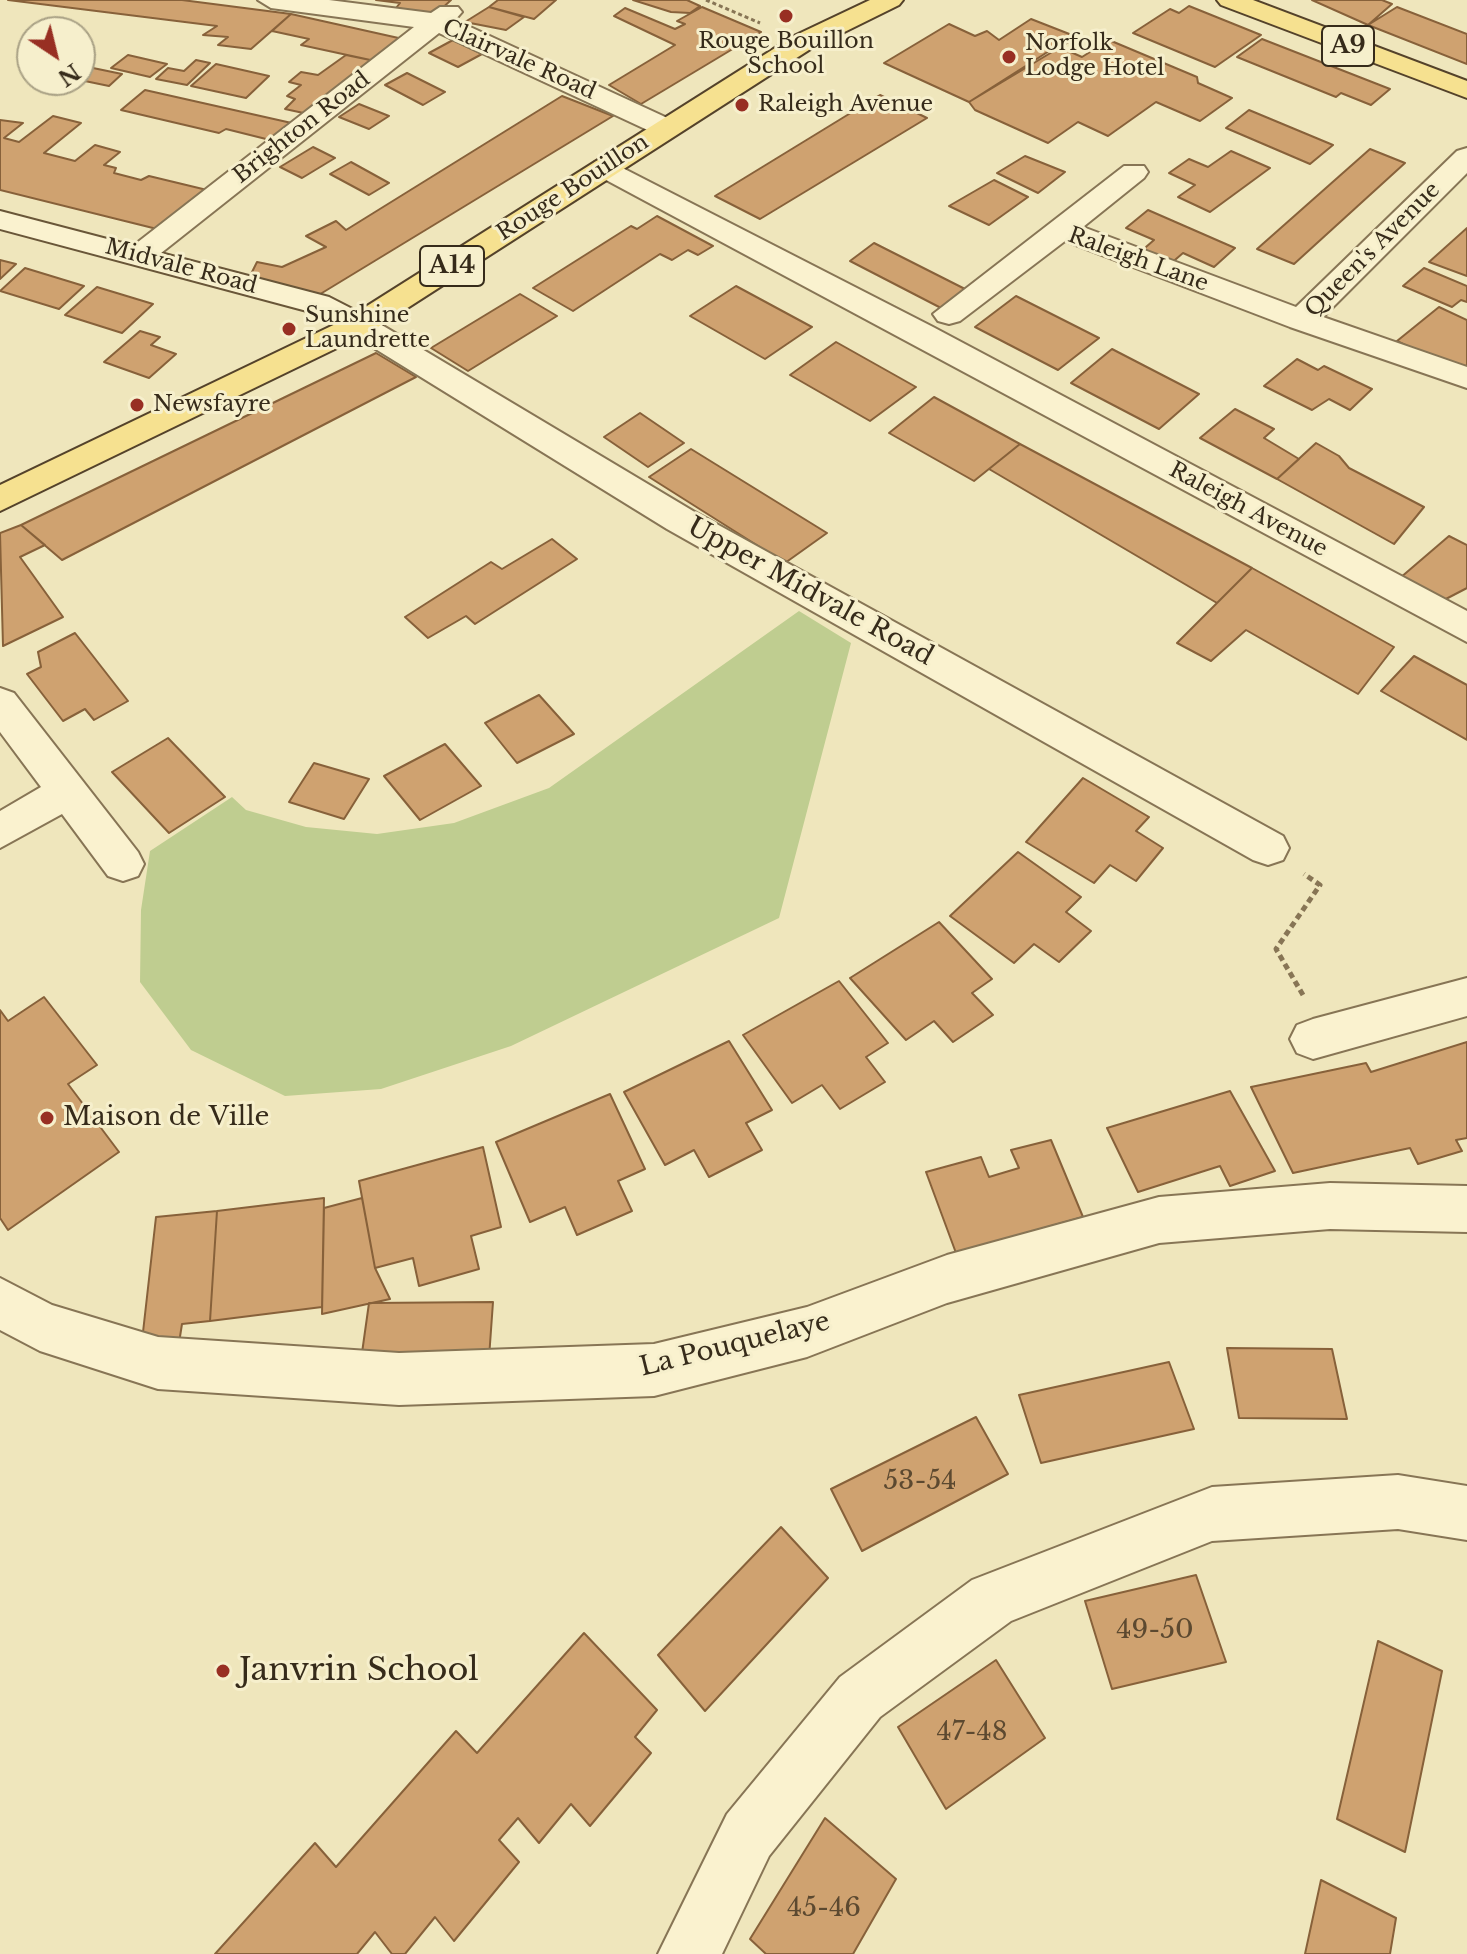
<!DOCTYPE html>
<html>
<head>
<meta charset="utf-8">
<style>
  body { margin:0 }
  #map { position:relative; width:1467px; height:1954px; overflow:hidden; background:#efe6bc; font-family:"Libre Baskerville",serif }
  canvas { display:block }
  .north { position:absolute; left:16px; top:16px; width:80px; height:80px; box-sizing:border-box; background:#f6efcc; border:2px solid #a9a185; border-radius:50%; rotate:145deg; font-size:22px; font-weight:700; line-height:32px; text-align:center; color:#362b1a }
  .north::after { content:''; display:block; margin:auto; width:28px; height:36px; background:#982f23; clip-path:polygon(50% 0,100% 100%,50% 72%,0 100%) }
</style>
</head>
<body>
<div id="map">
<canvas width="1467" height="1954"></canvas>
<div class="north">N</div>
</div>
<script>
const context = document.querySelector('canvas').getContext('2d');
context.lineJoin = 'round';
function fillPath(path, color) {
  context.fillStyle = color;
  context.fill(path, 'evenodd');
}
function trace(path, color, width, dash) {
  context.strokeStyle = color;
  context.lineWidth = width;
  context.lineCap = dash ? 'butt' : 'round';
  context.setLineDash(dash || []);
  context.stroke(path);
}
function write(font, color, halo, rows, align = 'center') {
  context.font = font + ' "Libre Baskerville",serif';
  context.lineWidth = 6;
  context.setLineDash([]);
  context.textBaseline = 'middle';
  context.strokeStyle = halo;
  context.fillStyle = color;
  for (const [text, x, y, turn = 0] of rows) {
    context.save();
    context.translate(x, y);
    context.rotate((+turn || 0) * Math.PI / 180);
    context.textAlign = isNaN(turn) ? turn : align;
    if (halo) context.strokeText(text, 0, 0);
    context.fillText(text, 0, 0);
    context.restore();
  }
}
fillPath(new Path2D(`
  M 799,611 L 851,643 L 779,918 L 511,1046 L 381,1089 L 285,1096 L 191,1050 L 140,982 L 141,910 L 150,851 L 232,797 L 246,810 L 306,827 L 377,834 L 454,823 L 549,788 Z`), '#bfcd90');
const building = new Path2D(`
  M 8,0 L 182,0 L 291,14 L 251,49 L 218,45 L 228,37 L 203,35 L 217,26 Z
  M 376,0 L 451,0 L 436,14 L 396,8 L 400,3 Z
  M 498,0 L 556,0 L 534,19 L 489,7 Z
  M 633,0 L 687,0 L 700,6 L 690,13 L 671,12 Z
  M 1312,0 L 1382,0 L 1392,4 L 1368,25 Z
  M 1189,6 L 1261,35 L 1215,67 L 1133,33 L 1170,9 L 1179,13 Z
  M 489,7 L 524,17 L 506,30 L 465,22 Z
  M 702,7 L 761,32 L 641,104 L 609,85 L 675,45 L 614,16 L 625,8 L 675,29 L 685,24 L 677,21 Z
  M 1397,7 L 1467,34 L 1467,64 L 1368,25 Z
  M 291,14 L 403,39 L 375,61 L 301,45 L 309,39 L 272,31 Z
  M 1031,19 L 1077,37 L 969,102 L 884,63 L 949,24 L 975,36 L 987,31 L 999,40 Z
  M 1262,39 L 1390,89 L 1371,105 L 1341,93 L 1336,97 L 1237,57 Z
  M 453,40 L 482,54 L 458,67 L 429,53 Z
  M 1109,40 L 1197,77 L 1198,83 L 1232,98 L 1200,121 L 1156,102 L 1108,136 L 1078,122 L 1048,143 L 975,110 L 969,102 L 1057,46 L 1082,57 Z
  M 128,55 L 167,64 L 150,77 L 111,68 Z
  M 346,55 L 375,61 L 308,114 L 285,109 L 295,99 L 287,96 L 301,85 L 289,82 L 301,72 L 318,75 Z
  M 196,60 L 210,63 L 187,85 L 156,79 L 168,68 L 184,71 Z
  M 216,64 L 269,76 L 246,98 L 191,86 Z
  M 93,68 L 122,74 L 109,86 L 80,80 Z
  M 407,73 L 445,92 L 423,105 L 385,85 Z
  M 145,90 L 296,124 L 274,141 L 226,129 L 219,133 L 121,110 Z
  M 880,95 L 927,118 L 760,219 L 715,196 Z
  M 562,96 L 613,116 L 317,296 L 249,278 L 257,262 L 282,267 L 326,247 L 306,236 L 336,221 L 346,230 Z
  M 359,104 L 389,116 L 369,129 L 339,117 Z
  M 1249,110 L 1333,145 L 1310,164 L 1226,128 Z
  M 53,116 L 81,123 L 44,153 L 75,161 L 95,145 L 120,152 L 104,165 L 116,168 L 114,173 L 141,180 L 149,176 L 207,190 L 165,231 L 0,190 L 0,120 L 23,123 L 4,138 L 19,142 Z
  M 313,147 L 335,158 L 302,178 L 280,167 Z
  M 1370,149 L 1405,163 L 1294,264 L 1257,249 Z
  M 1231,151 L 1270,168 L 1210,212 L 1178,197 L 1195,185 L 1169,173 L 1189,159 L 1208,167 Z
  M 1025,156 L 1065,172 L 1038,193 L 997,173 Z
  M 351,162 L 389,183 L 369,195 L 330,174 Z
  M 994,180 L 1028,197 L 989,225 L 949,206 Z
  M 1148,210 L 1235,248 L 1214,267 L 1183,253 L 1168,266 L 1139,253 L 1154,240 L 1126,228 Z
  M 657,216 L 713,246 L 698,255 L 688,250 L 672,260 L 660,254 L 573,311 L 533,288 L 631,226 L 637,229 Z
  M 1467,228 L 1467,276 L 1429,262 Z
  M 874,243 L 965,289 L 941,308 L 850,261 Z
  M 0,260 L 16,264 L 0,279 Z
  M 25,268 L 84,286 L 59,309 L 0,291 Z
  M 1424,268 L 1467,286 L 1467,302 L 1461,300 L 1452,307 L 1403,286 Z
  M 736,286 L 812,327 L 765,359 L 690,316 Z
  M 97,287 L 153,304 L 122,333 L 65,315 Z
  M 520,294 L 557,316 L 468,371 L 431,348 Z
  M 1016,296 L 1099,338 L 1058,370 L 975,327 Z
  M 1439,307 L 1467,320 L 1467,365 L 1459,371 L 1397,341 Z
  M 140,331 L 160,337 L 151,345 L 176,354 L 149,378 L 104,362 Z
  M 836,342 L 916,387 L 870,421 L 790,375 Z
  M 1112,349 L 1199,394 L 1159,429 L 1071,383 Z
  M 376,353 L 416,377 L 62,560 L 21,525 Z
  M 1297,359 L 1318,370 L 1324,366 L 1372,389 L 1350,410 L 1329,399 L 1312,410 L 1264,386 Z
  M 934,397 L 1020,444 L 974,481 L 889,433 Z
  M 1235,409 L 1274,429 L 1264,438 L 1299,459 L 1277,479 L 1200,438 Z
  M 640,413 L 684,443 L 648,467 L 604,437 Z
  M 1316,443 L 1339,456 L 1349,468 L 1424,507 L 1394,544 L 1277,479 Z
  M 1020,444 L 1252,568 L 1217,603 L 989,469 Z
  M 691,449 L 827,533 L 785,563 L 649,477 Z
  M 21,525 L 45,545 L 20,557 L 63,617 L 3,646 L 0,533 Z
  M 1449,536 L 1467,545 L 1467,588 L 1442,601 L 1400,578 Z
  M 552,539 L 577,559 L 475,624 L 466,616 L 428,638 L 405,617 L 491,562 L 502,569 Z
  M 1252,568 L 1394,647 L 1358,694 L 1246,630 L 1211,661 L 1177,643 Z
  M 75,633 L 128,701 L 94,720 L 85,709 L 63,721 L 27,674 L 41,667 L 38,652 Z
  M 1414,656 L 1467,685 L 1467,740 L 1381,691 Z
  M 539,695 L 574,734 L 517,763 L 485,723 Z
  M 168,738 L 225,797 L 169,833 L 112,772 Z
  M 445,744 L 481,786 L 420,820 L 384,776 Z
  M 314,763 L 369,779 L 344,819 L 289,802 Z
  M 1083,778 L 1149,817 L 1136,831 L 1163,848 L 1136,881 L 1110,865 L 1094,883 L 1026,842 Z
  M 1018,852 L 1081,897 L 1066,912 L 1091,931 L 1059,962 L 1034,944 L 1014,963 L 950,916 Z
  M 939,922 L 992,979 L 972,993 L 993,1015 L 953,1042 L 934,1021 L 906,1040 L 850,978 Z
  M 839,981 L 888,1043 L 866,1057 L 885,1082 L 840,1109 L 822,1085 L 792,1103 L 743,1035 Z
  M 44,997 L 97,1065 L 68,1084 L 119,1152 L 8,1230 L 0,1218 L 0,1010 L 8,1021 Z
  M 729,1041 L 772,1110 L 746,1123 L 762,1150 L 709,1177 L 694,1150 L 665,1165 L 624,1092 Z
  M 1467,1042 L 1467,1138 L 1456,1140 L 1462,1151 L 1418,1164 L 1410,1148 L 1293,1173 L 1251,1087 L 1366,1063 L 1371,1072 Z
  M 1230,1091 L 1275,1171 L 1230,1186 L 1220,1166 L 1138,1192 L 1107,1128 Z
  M 610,1094 L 645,1169 L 618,1181 L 632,1211 L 577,1235 L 565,1207 L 530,1222 L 496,1142 Z
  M 1051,1140 L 1083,1217 L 956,1253 L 926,1172 L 981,1157 L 989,1177 L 1019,1168 L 1011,1150 Z
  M 483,1147 L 501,1227 L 471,1236 L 479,1269 L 419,1286 L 413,1258 L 375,1268 L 359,1181 Z
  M 324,1198 L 322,1307 L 210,1321 L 217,1211 Z
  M 362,1198 L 375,1268 L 390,1299 L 322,1314 L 324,1208 Z
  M 217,1211 L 210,1321 L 182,1324 L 179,1343 L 142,1341 L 156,1217 Z
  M 493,1302 L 489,1358 L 361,1360 L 369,1303 Z
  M 1227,1348 L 1332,1349 L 1347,1419 L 1239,1418 Z
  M 1169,1362 L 1194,1429 L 1041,1463 L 1019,1395 Z
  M 976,1417 L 1008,1474 L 862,1551 L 831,1489 Z
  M 781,1527 L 828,1578 L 705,1711 L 658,1655 Z
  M 1196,1575 L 1226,1662 L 1112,1689 L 1085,1601 Z
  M 584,1633 L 657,1710 L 635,1737 L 651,1753 L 590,1826 L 571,1804 L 539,1843 L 518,1818 L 499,1840 L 519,1862 L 454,1941 L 435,1917 L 405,1954 L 392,1954 L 375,1932 L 357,1954 L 215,1954 L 315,1843 L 336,1867 L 456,1731 L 477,1753 Z
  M 1378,1641 L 1442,1671 L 1405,1852 L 1337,1819 Z
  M 996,1660 L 1045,1738 L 946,1809 L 898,1727 Z
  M 825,1818 L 896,1879 L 853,1954 L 766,1954 L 750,1939 Z
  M 1321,1880 L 1396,1918 L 1390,1954 L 1305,1954 Z`);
fillPath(building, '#cfa270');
trace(building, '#87613a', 2);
const street = new Path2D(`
  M 258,0 L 329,0 L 431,13 L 440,7 L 458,7 L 462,12 L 455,20 L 676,122 L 680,128 L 676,134 L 656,134 L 439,33 L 151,261 L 129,261 L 125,255 L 129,249 L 414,27 L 271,8 Z
  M 1467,148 L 1467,173 L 1323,317 L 1467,367 L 1467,388 L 1290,327 L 1065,241 L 960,321 L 949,324 L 938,321 L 933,314 L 1124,166 L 1144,166 L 1148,172 L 1144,178 L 1083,227 L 1296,307 L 1457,151 Z
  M 605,159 L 933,327 L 1467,611 L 1467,642 L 595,174 L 591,168 L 595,162 Z
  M 359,315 L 370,318 L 693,511 L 1283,836 L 1289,848 L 1283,860 L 1268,865 L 1253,860 L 667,529 L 348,332 L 343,325 L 348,318 Z
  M 0,688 L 14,693 L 138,852 L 144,864 L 138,876 L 123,881 L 108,876 L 62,814 L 0,848 L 0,811 L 41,787 L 0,732 Z
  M 1467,978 L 1467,1016 L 1313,1059 L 1297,1053 L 1290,1039 L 1297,1025 L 1313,1019 Z
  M 1330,1183 L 1467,1186 L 1467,1232 L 1330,1229 L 1159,1243 L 947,1303 L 807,1357 L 654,1396 L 399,1405 L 158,1389 L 40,1351 L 0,1330 L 0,1278 L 52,1305 L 158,1337 L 399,1353 L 654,1344 L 807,1307 L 947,1255 L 1159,1197 Z
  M 1398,1475 L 1467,1486 L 1467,1540 L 1398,1529 L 1212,1541 L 1011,1621 L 880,1717 L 769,1856 L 722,1954 L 658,1954 L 727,1814 L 840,1677 L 972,1580 L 1212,1487 Z`);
const secondary = new Path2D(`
  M 0,211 L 329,297 L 370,318 L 375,325 L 370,332 L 359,335 L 348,332 L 307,311 L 0,229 Z`);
const primary = new Path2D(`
  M 870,0 L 903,0 L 899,5 L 812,48 L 370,332 L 0,511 L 0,485 L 348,318 L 794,36 Z
  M 1217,0 L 1253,0 L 1467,81 L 1467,98 L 1221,5 Z`);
trace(street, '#877555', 4);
trace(secondary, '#695638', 4);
trace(primary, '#54422a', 4);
trace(new Path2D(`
  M 706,0 L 760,23`), '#877555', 3, [4, 3]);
trace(new Path2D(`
  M 1303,995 L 1276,949 L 1320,885 L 1304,874`), '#877555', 5, [6, 4]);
fillPath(street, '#faf2cf');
fillPath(secondary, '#faf2cf');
fillPath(primary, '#f6e190');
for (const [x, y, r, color] of [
  [786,16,8,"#982f23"],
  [1009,57,8,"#982f23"],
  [742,105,8,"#982f23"],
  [289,329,8,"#982f23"],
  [137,405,8,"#982f23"],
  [47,1118,8,"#982f23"],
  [223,1671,8,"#982f23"]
]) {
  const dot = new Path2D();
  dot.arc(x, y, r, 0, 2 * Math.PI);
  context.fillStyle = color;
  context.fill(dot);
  trace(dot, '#f6efcc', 3);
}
write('22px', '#362b1a', '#f6efcc', [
  ["Rouge Bouillon",786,42,"center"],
  ["School",786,67,"center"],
  ["Norfolk",1025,44],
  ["Lodge Hotel",1025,69],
  ["Raleigh Avenue",758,105],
  ["Sunshine",305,316],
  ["Laundrette",305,341],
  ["Newsfayre",153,405]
], 'left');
write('22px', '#362b1a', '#f6efcc', [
  ["Clairvale Road",519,60,24],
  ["Brighton Road",302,128,-38],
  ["Rouge Bouillon",573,188,-33],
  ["Queen's Avenue",1373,250,-45],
  ["Raleigh Lane",1138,260,20],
  ["Midvale Road",181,267,15],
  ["Raleigh Avenue",1248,510,28]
]);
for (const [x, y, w] of [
  [1348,46,52],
  [452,266,64]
]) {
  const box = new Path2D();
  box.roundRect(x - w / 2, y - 20, w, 40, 6);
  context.fillStyle = '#f6efcc';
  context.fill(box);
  trace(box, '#362b1a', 2);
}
write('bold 24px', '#362b1a', null, [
  ["A9",1348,46],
  ["A14",452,266]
]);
write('26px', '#362b1a', '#f6efcc', [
  ["Upper Midvale Road",810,592,29],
  ["La Pouquelaye",735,1345,-14]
]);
write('26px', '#362b1a', '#f6efcc', [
  ["Maison de Ville",63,1118]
], 'left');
write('26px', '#5c4930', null, [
  ["53-54",920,1482],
  ["49-50",1155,1631],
  ["47-48",972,1733],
  ["45-46",824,1909]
]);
write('32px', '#362b1a', '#f6efcc', [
  ["Janvrin School",239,1671]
], 'left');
</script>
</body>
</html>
